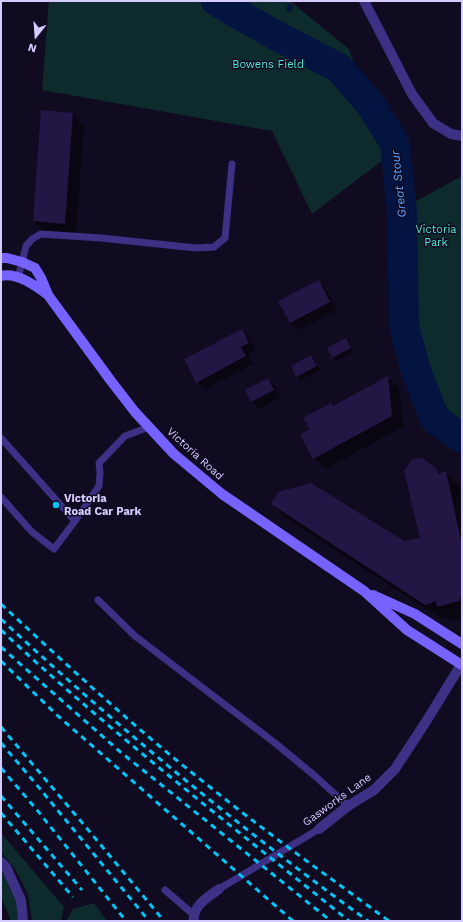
<!DOCTYPE html>
<html>
<head>
<meta charset="utf-8">
<style>
  body { margin:0 }
  #map { position:relative; width:463px; height:922px; overflow:hidden; background:#110b21; font-family:"Work Sans",sans-serif }
  canvas { display:block }
  .frame { position:absolute; inset:0; border:2px solid #d6cbff; pointer-events:none }
  .north { position:absolute; left:16px; top:16px; width:40px; height:40px; -webkit-text-stroke:3px #110b21; paint-order:stroke; rotate:197deg; font-size:11px; font-weight:700; line-height:16px; text-align:center; color:#d6cbff }
  .north::after { content:''; display:block; margin:auto; width:14px; height:18px; background:#d6cbff; clip-path:polygon(50% 0,100% 100%,50% 72%,0 100%) }
</style>
</head>
<body>
<div id="map">
<canvas width="463" height="922"></canvas>
<div class="frame"></div>
<div class="north">N</div>
</div>
<script>
const context = document.querySelector('canvas').getContext('2d');
context.lineJoin = 'round';
function fillPath(path, color) {
  context.fillStyle = color;
  context.fill(path, 'evenodd');
}
function trace(path, color, width, dash) {
  context.strokeStyle = color;
  context.lineWidth = width;
  context.lineCap = dash ? 'butt' : 'round';
  context.setLineDash(dash || []);
  context.stroke(path);
}
function write(font, color, halo, rows, align = 'center') {
  context.font = font + ' "Work Sans",sans-serif';
  context.lineWidth = 3;
  context.setLineDash([]);
  context.textBaseline = 'middle';
  context.strokeStyle = halo;
  context.fillStyle = color;
  for (const [text, x, y, turn = 0] of rows) {
    context.save();
    context.translate(x, y);
    context.rotate((+turn || 0) * Math.PI / 180);
    context.textAlign = isNaN(turn) ? turn : align;
    if (halo) context.strokeText(text, 0, 0);
    context.fillText(text, 0, 0);
    context.restore();
  }
}
fillPath(new Path2D(`
  M 49,1 L 290,1 L 349,49 L 387,157 L 312,214 L 272,131 L 42,90 Z
  M 462,176 L 462,430 L 444,416 L 435,402 L 423,368 L 412,323 L 409,205 Z
  M 1,833 L 64,907 L 61,921 L 32,921 L 28,894 L 15,869 L 1,852 Z
  M 1,871 C 13,885 19,903 21,921 L 11,921 L 1,897 Z
  M 94,903 L 107,921 L 66,921 L 73,909 Z`), '#0d2a2c');
fillPath(new Path2D(`
  M 73,114 L 84,125 L 76,234 L 45,232 L 34,221 Z
  M 318,281 L 326,288 L 337,310 L 298,330 L 291,322 Z
  M 242,330 L 249,338 L 256,351 L 248,354 L 253,364 L 205,389 L 197,382 Z
  M 346,339 L 349,342 L 354,352 L 336,361 L 333,357 Z
  M 311,356 L 315,360 L 320,370 L 301,380 L 297,376 Z
  M 388,377 L 399,388 L 403,427 L 325,469 L 314,458 L 311,429 L 331,404 L 334,407 Z
  M 268,379 L 276,387 L 281,397 L 260,409 L 252,401 Z
  M 436,469 L 441,474 L 445,472 L 459,486 L 462,498 L 462,618 L 452,621 L 447,616 L 440,618 L 286,518 L 272,504 L 404,542 L 421,539 Z`), '#0007');
trace(new Path2D(`
  M 289,9 L 290,6
  M 275,35 L 279,28`), '#041441', 5);
trace(new Path2D(`
  M 216,1 L 275,35 L 339,68 L 371,105 L 395,144 L 402,212 L 404,326 L 416,371 L 435,419 L 462,438`), '#041441', 30);
fillPath(new Path2D(`
  M 41,110 L 73,113 L 65,224 L 33,221 Z
  M 319,280 L 330,302 L 290,323 L 278,301 Z
  M 242,329 L 249,343 L 241,347 L 246,356 L 196,383 L 184,359 Z
  M 346,338 L 351,348 L 332,358 L 327,348 Z
  M 311,355 L 317,366 L 296,377 L 291,366 Z
  M 388,376 L 392,416 L 313,459 L 300,434 L 310,429 L 303,418 L 331,403 L 333,406 Z
  M 268,378 L 274,390 L 251,402 L 245,390 Z
  M 422,458 L 436,468 L 439,474 L 446,471 L 462,545 L 462,595 L 459,601 L 437,607 L 436,601 L 425,605 L 271,504 L 278,492 L 311,483 L 404,541 L 420,538 L 404,471 L 412,459 Z`), '#231544');
trace(new Path2D(`
  M 18,278 L 26,246 L 32,239 L 41,234 L 101,238 L 196,248 L 214,247 L 225,238 L 232,164
  M 1,438 L 75,521
  M 1,497 L 32,532 L 54,549 L 75,521 L 99,486 L 100,473 L 99,463 L 125,436 L 149,427
  M 98,600 L 135,636 L 275,743 L 315,776 L 348,806
  M 219,889 L 319,829
  M 165,890 L 194,915`), '#3c3185', 7);
trace(new Path2D(`
  M 364,1 L 412,94 L 433,123 L 451,134 L 462,136
  M 319,829 L 348,806 L 374,790 L 395,769 L 427,720 L 462,663
  M 1,862 L 6,867 L 21,900 L 23,921
  M 194,921 C 192,906 208,897 219,889`), '#3c3185', 10);
trace(new Path2D(`
  M 1,258 L 7,258 L 22,262 L 35,268 L 41,278 L 48,295 L 111,381 L 135,412 L 174,454 L 222,494 L 364,591 L 407,630 L 462,665
  M 1,276 C 17,272 36,286 48,295
  M 373,595 L 415,614 L 462,644`), '#7562ff', 10);
trace(new Path2D(`
  M 1,604 C 69,667 137,730 210,787 C 268,834 329,877 389,921
  M 1,619 C 117,727 240,828 368,921
  M 1,630 C 112,734 232,826 349,921
  M 1,647 L 118,750 L 331,921
  M 1,661 L 58,716 L 293,921
  M 1,727 L 90,832 L 164,921
  M 1,743 L 36,784 L 149,921
  M 1,768 L 37,810 L 126,921
  M 1,796 L 82,890
  M 1,813 L 73,897`), '#00c5f6', 3, [6, 5]);
for (const [x, y, r, color] of [
  [56,505,4,"#00c5f6"]
]) {
  const dot = new Path2D();
  dot.arc(x, y, r, 0, 2 * Math.PI);
  context.fillStyle = color;
  context.fill(dot);
  trace(dot, '#110b21', 1.5);
}
write('11px', '#4bebd3', '#110b21', [
  ["Bowens Field",268,65],
  ["Victoria",436,230],
  ["Park",436,243]
]);
write('11px', '#d6cbff', '#110b21', [
  ["Victoria Road",195,454,42],
  ["Gasworks Lane",337,800,-36]
]);
write('bold 11px', '#d6cbff', '#110b21', [
  ["Victoria",64,499],
  ["Road Car Park",64,512]
], 'left');
write('italic 12px', '#59a2ff', '#110b21', [
  ["Great Stour",399,184,-96]
]);
</script>
</body>
</html>
